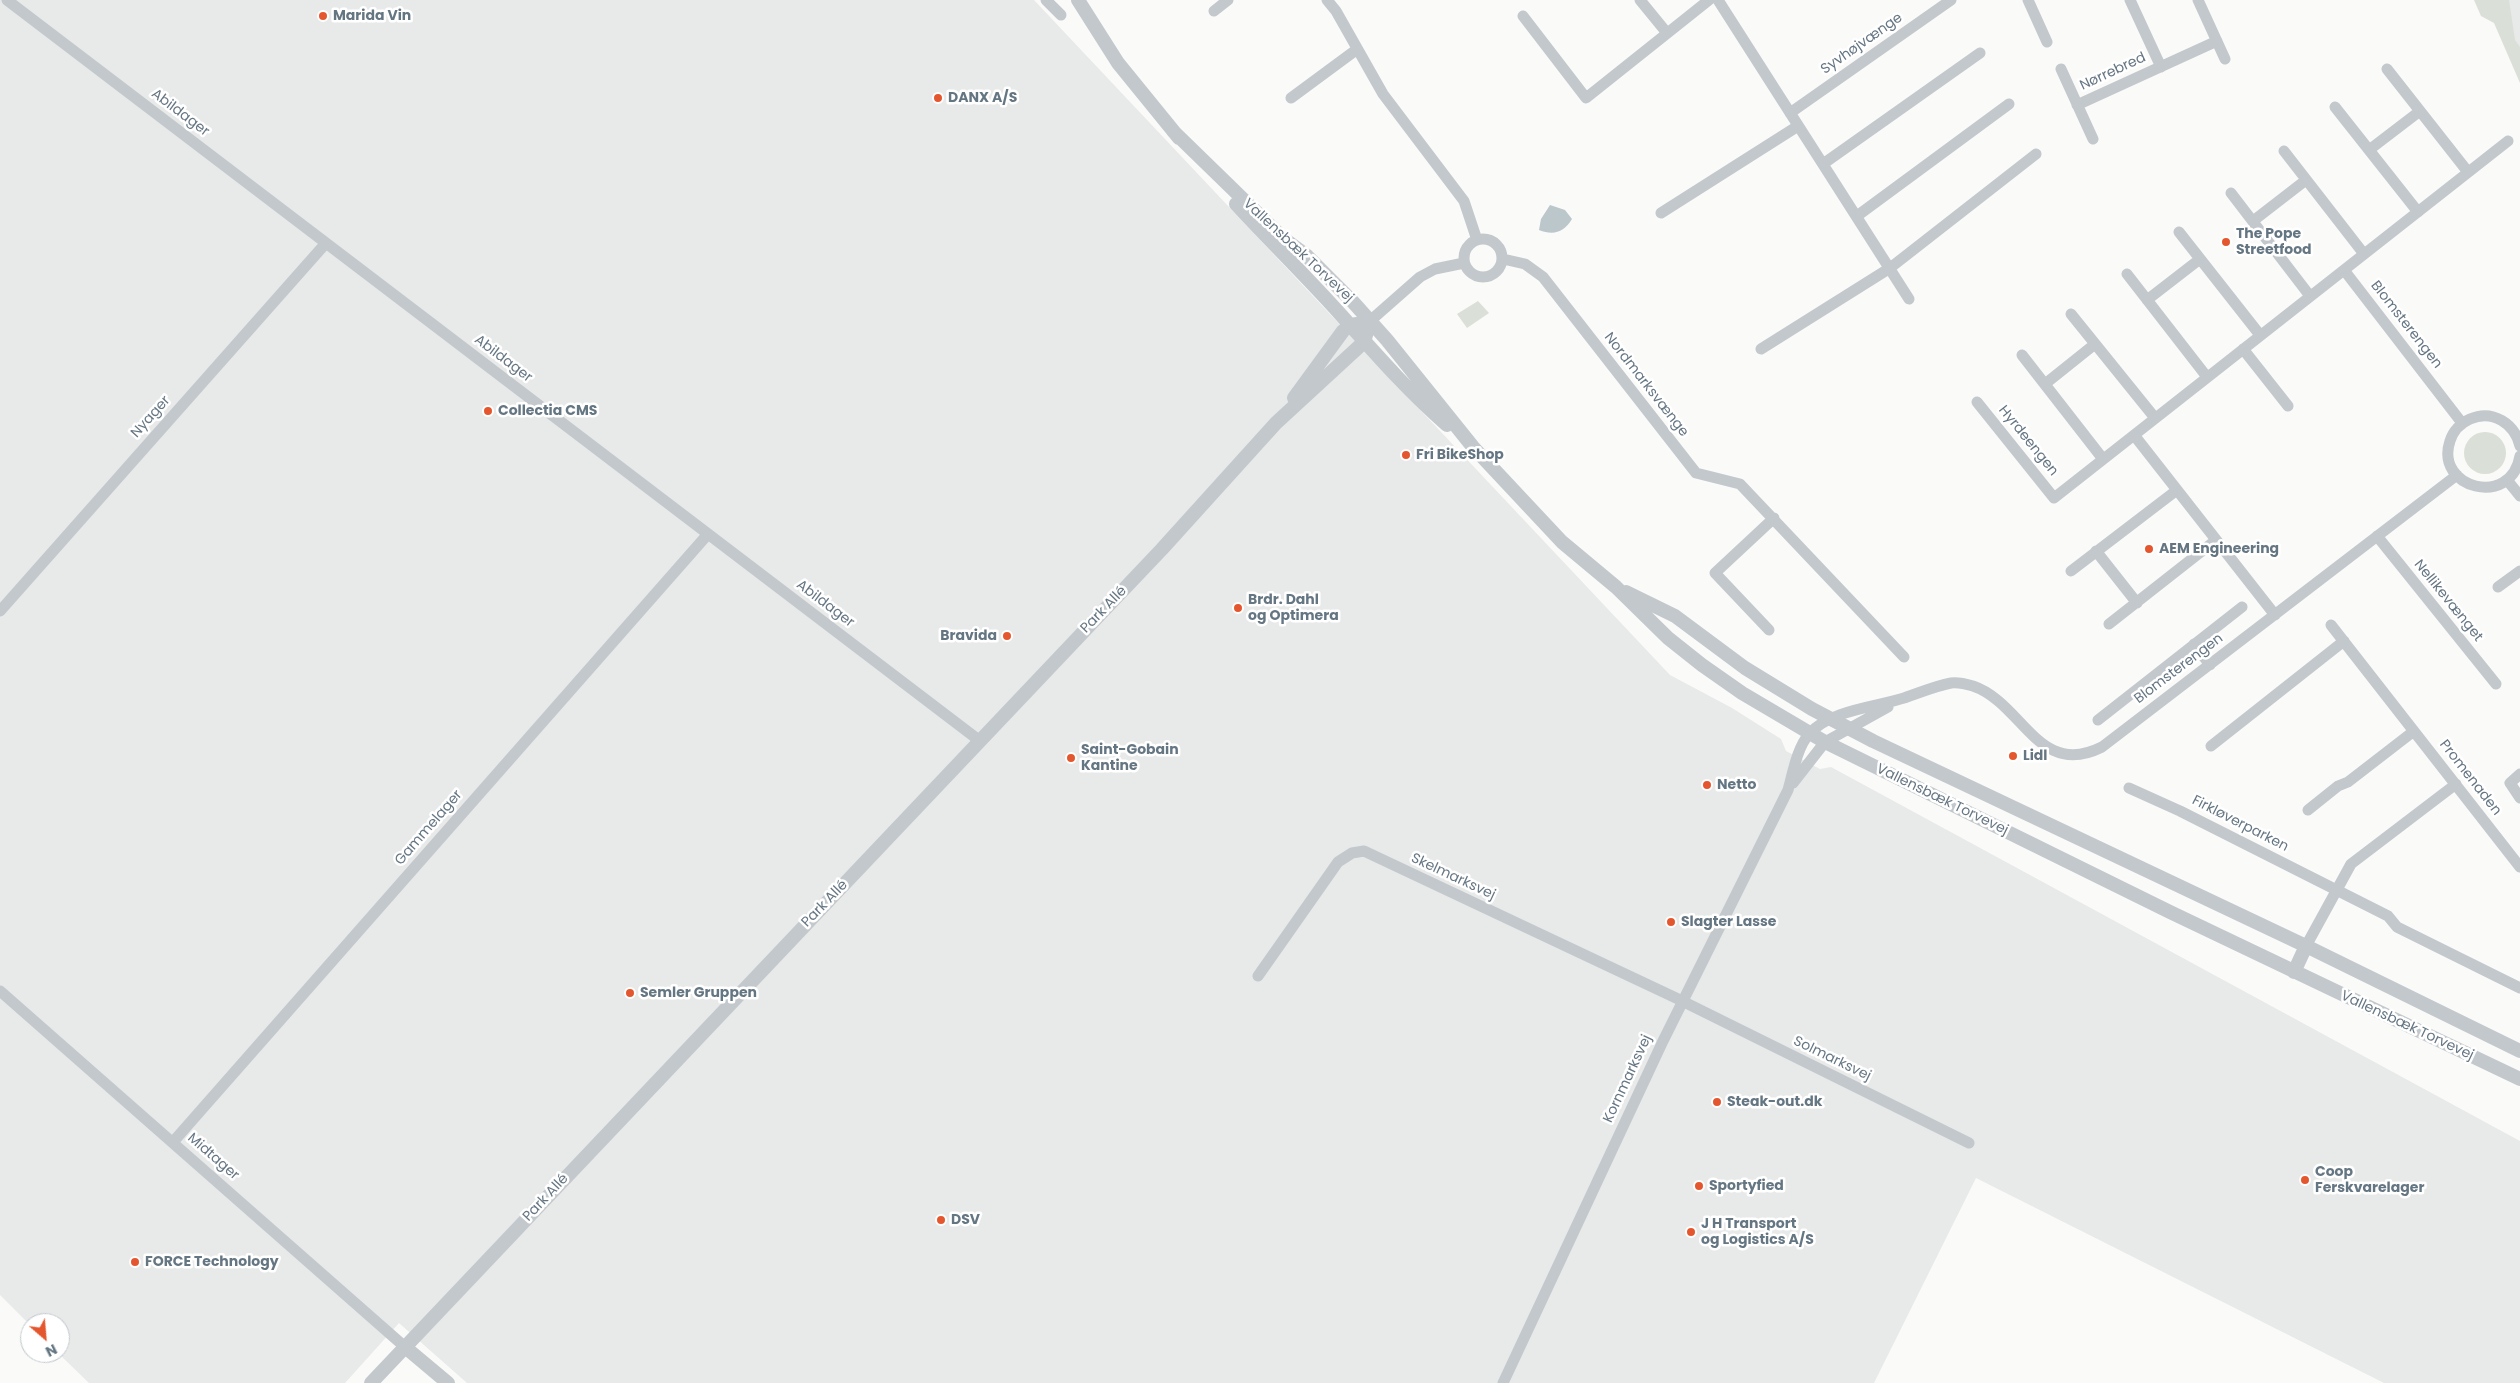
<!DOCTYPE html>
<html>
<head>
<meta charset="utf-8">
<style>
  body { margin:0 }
  #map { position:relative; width:2520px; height:1383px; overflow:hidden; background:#fafaf8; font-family:Poppins,sans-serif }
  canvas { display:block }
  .north { position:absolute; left:20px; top:1313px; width:50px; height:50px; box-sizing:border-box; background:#fff; border:1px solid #c1c8cd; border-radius:50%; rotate:153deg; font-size:14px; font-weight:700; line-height:20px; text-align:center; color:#657683 }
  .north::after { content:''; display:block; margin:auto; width:18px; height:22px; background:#e4572e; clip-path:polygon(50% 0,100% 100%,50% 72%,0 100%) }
</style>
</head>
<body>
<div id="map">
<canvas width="2520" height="1383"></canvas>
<div class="north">N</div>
</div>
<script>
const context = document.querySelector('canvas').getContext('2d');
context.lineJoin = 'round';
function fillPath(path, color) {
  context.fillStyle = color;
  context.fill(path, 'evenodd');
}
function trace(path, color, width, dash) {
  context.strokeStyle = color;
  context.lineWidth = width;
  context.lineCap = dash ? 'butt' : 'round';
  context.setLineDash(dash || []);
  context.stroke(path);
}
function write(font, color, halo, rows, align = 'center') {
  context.font = font + ' Poppins,sans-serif';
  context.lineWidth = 5;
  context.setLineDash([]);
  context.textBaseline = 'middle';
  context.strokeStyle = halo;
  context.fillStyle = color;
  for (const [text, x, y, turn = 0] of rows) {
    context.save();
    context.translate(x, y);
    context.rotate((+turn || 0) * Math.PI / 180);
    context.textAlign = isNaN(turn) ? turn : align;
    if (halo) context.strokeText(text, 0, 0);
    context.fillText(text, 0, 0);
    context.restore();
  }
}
fillPath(new Path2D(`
  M 0,0 L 1034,0 L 1670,675 L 1732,708 L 1781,739 L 1786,751 L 1820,769 L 1831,767 L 2520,1141 L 2520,1383 L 2384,1383 L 1976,1178 L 1874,1383 L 467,1383 L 399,1323 L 345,1383 L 89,1383 L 58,1353 L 60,1323 L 30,1323 L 30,1325 L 0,1295 Z
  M 2493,0 L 2520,0 L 2520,51 Z`), '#e8e9e9');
fillPath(new Path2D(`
  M 2474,0 L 2509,0 L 2515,40 L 2520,47 L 2520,83 L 2494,23 L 2481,16 Z
  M 1478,301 L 1489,313 L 1467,328 L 1457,314 Z
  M2464 453a21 21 0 1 1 42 0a21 21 0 1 1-42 0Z`), '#dadfd7');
fillPath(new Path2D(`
  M 1550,205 L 1565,210 L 1572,219 C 1564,232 1554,236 1539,230 L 1541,219 Z`), '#bbc7cb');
trace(new Path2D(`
  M 7,0 L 980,741
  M 1046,0 L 1061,15
  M 1327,0 L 1336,11 L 1383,94 L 1464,201 L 1477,240
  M 1640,0 L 1667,33
  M 1718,0 L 1909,299
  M 2028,0 L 2047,42
  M 2130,0 L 2161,67
  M 2198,0 L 2225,59
  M 1214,11 L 1228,0
  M 1523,16 L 1586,98 L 1709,0
  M 2061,69 L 2093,139
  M 2387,69 L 2468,172
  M 1291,98 L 1356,50
  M 2077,105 L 2217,41
  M 2335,107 L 2418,212
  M 1790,113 L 1951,0
  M 2369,150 L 2420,111
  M 2284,151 L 2364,254
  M 1823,164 L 1980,53
  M 2231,193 L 2310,296
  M 1661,213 L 1798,126
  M 1857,216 L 2009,104
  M 2253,221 L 2306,180
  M 2179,232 L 2260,335
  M1464 258a19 19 0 1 1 38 0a19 19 0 1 1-38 0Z
  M 1503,259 L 1525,264 L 1543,277 L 1696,473 L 1740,484 L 1904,657
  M 2344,270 L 2462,423
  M 2127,274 L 2207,377
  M 2147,300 L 2200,259
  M 2071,314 L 2155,418
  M 1370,321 L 1420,277 L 1435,269 L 1464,263
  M 1761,349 L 1890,268 L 2036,154
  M 2243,349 L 2288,406
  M 2022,355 L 2103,459
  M 2045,384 L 2095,344
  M 1977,402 L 2054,498 L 2508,141
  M 2134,435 L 2275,615
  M 2520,446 C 2515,424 2493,409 2470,419 C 2461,423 2453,431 2450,441 C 2434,488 2511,509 2520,456
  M 2507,480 L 2520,496
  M 2377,536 L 2496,684
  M 2096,551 L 2137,603
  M 2071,571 L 2177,490
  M 2498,587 L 2520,571
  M 0,611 L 326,243
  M 2109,624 L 2216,540
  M 2331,625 L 2520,867
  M 1769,630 L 1715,573 L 1774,518
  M 2194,644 L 2210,665
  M 2098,720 L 2242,607
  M 2211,746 L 2344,641
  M 2520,774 L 2510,783 L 2520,798
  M 1793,783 L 1825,742 L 1888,707
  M 2129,788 L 2180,811 L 2388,916 L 2397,927 L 2520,988
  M 2308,810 L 2338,786 L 2348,782 L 2414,731
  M 2306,946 L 2351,864 L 2456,784
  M 1258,976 L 1338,862 L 1352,853 L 1364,851 L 1676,998 L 1969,1143
  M 0,991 L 405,1347
  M 173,1142 L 708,534
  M 1503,1383 L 1663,1041 L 1788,790 C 1793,772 1797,748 1809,734 C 1830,710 1876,707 1904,698 C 1919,693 1935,686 1951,683 C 1959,682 1966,684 1973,686 C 2023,703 2038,779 2102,747 L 2457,475`), '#c3c8cc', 11);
trace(new Path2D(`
  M 1078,0 L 1118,63 L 1179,138
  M 1173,131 L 1284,239 L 1307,256 L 1353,302 L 1387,340 L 1473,447 L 1562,542 L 1616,587 L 1668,638 L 1702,665 L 1742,693 L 1825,742 L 2170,912 L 2520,1079
  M 1236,204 C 1270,241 1307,277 1341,315 C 1375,353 1408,391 1447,425
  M 1294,398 L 1343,331 L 1350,325 L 1357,324
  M 1626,592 L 1675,616 L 1745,668 L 1812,709 L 1873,741 L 2306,946 L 2520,1051
  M 2294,972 L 2306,946
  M 405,1347 L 448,1383
  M 371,1383 L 1162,549 L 1276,423 L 1364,342 L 1370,321`), '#c3c8cc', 14);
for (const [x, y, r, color] of [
  [323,16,5,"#e4572e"],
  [938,98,5,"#e4572e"],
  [2226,242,5,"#e4572e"],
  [488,411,5,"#e4572e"],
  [1406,455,5,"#e4572e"],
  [2149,549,5,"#e4572e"],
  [1238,608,5,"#e4572e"],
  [1007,636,5,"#e4572e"],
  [2013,756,5,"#e4572e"],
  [1071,758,5,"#e4572e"],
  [1707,785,5,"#e4572e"],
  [1671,922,5,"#e4572e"],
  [630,993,5,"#e4572e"],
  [1717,1102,5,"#e4572e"],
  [2305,1180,5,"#e4572e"],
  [1699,1186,5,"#e4572e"],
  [941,1220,5,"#e4572e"],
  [1691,1232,5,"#e4572e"],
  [135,1262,5,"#e4572e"]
]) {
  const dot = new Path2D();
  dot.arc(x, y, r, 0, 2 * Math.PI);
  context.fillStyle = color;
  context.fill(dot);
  trace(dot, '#fff', 2);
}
write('bold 14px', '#657683', '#fff', [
  ["Marida Vin",333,16],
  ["DANX A/S",948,98],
  ["The Pope",2236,234],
  ["Streetfood",2236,250],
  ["Collectia CMS",498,411],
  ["Fri BikeShop",1416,455],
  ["AEM Engineering",2159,549],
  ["Brdr. Dahl",1248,600],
  ["og Optimera",1248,616],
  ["Bravida",997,636,"right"],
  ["Saint-Gobain",1081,750],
  ["Kantine",1081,766],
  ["Lidl",2023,756],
  ["Netto",1717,785],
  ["Slagter Lasse",1681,922],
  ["Semler Gruppen",640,993],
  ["Steak-out.dk",1727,1102],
  ["Coop",2315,1172],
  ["Ferskvarelager",2315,1188],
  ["Sportyfied",1709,1186],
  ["DSV",951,1220],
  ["J H Transport",1701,1224],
  ["og Logistics A/S",1701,1240],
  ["FORCE Technology",145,1262]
], 'left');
write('14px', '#657683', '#fff', [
  ["Syvhøjvænge",1862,44,-35],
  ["Nørrebred",2113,72,-25],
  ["Abildager",180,113,37],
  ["Vallensbæk Torvevej",1298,251,43],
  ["Blomsterengen",2406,325,52],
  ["Abildager",503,359,37],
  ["Nordmarksvænge",1646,385,52],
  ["Nyager",151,417,-48],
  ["Hyrdeengen",2028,441,51],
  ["Nellikevænget",2448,601,51],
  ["Abildager",825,604,37],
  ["Park Allé",1104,610,-46],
  ["Blomsterengen",2179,669,-37],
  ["Promenaden",2470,778,52],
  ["Vallensbæk Torvevej",1942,800,26],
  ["Firkløverparken",2240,824,27],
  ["Gammelager",429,828,-49],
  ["Skelmarksvej",1453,877,25],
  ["Park Allé",825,904,-46],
  ["Vallensbæk Torvevej",2407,1026,25],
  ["Solmarksvej",1832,1059,26],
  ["Kornmarksvej",1628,1079,-65],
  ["Midtager",213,1157,41],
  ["Park Allé",546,1198,-47]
]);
</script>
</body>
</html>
